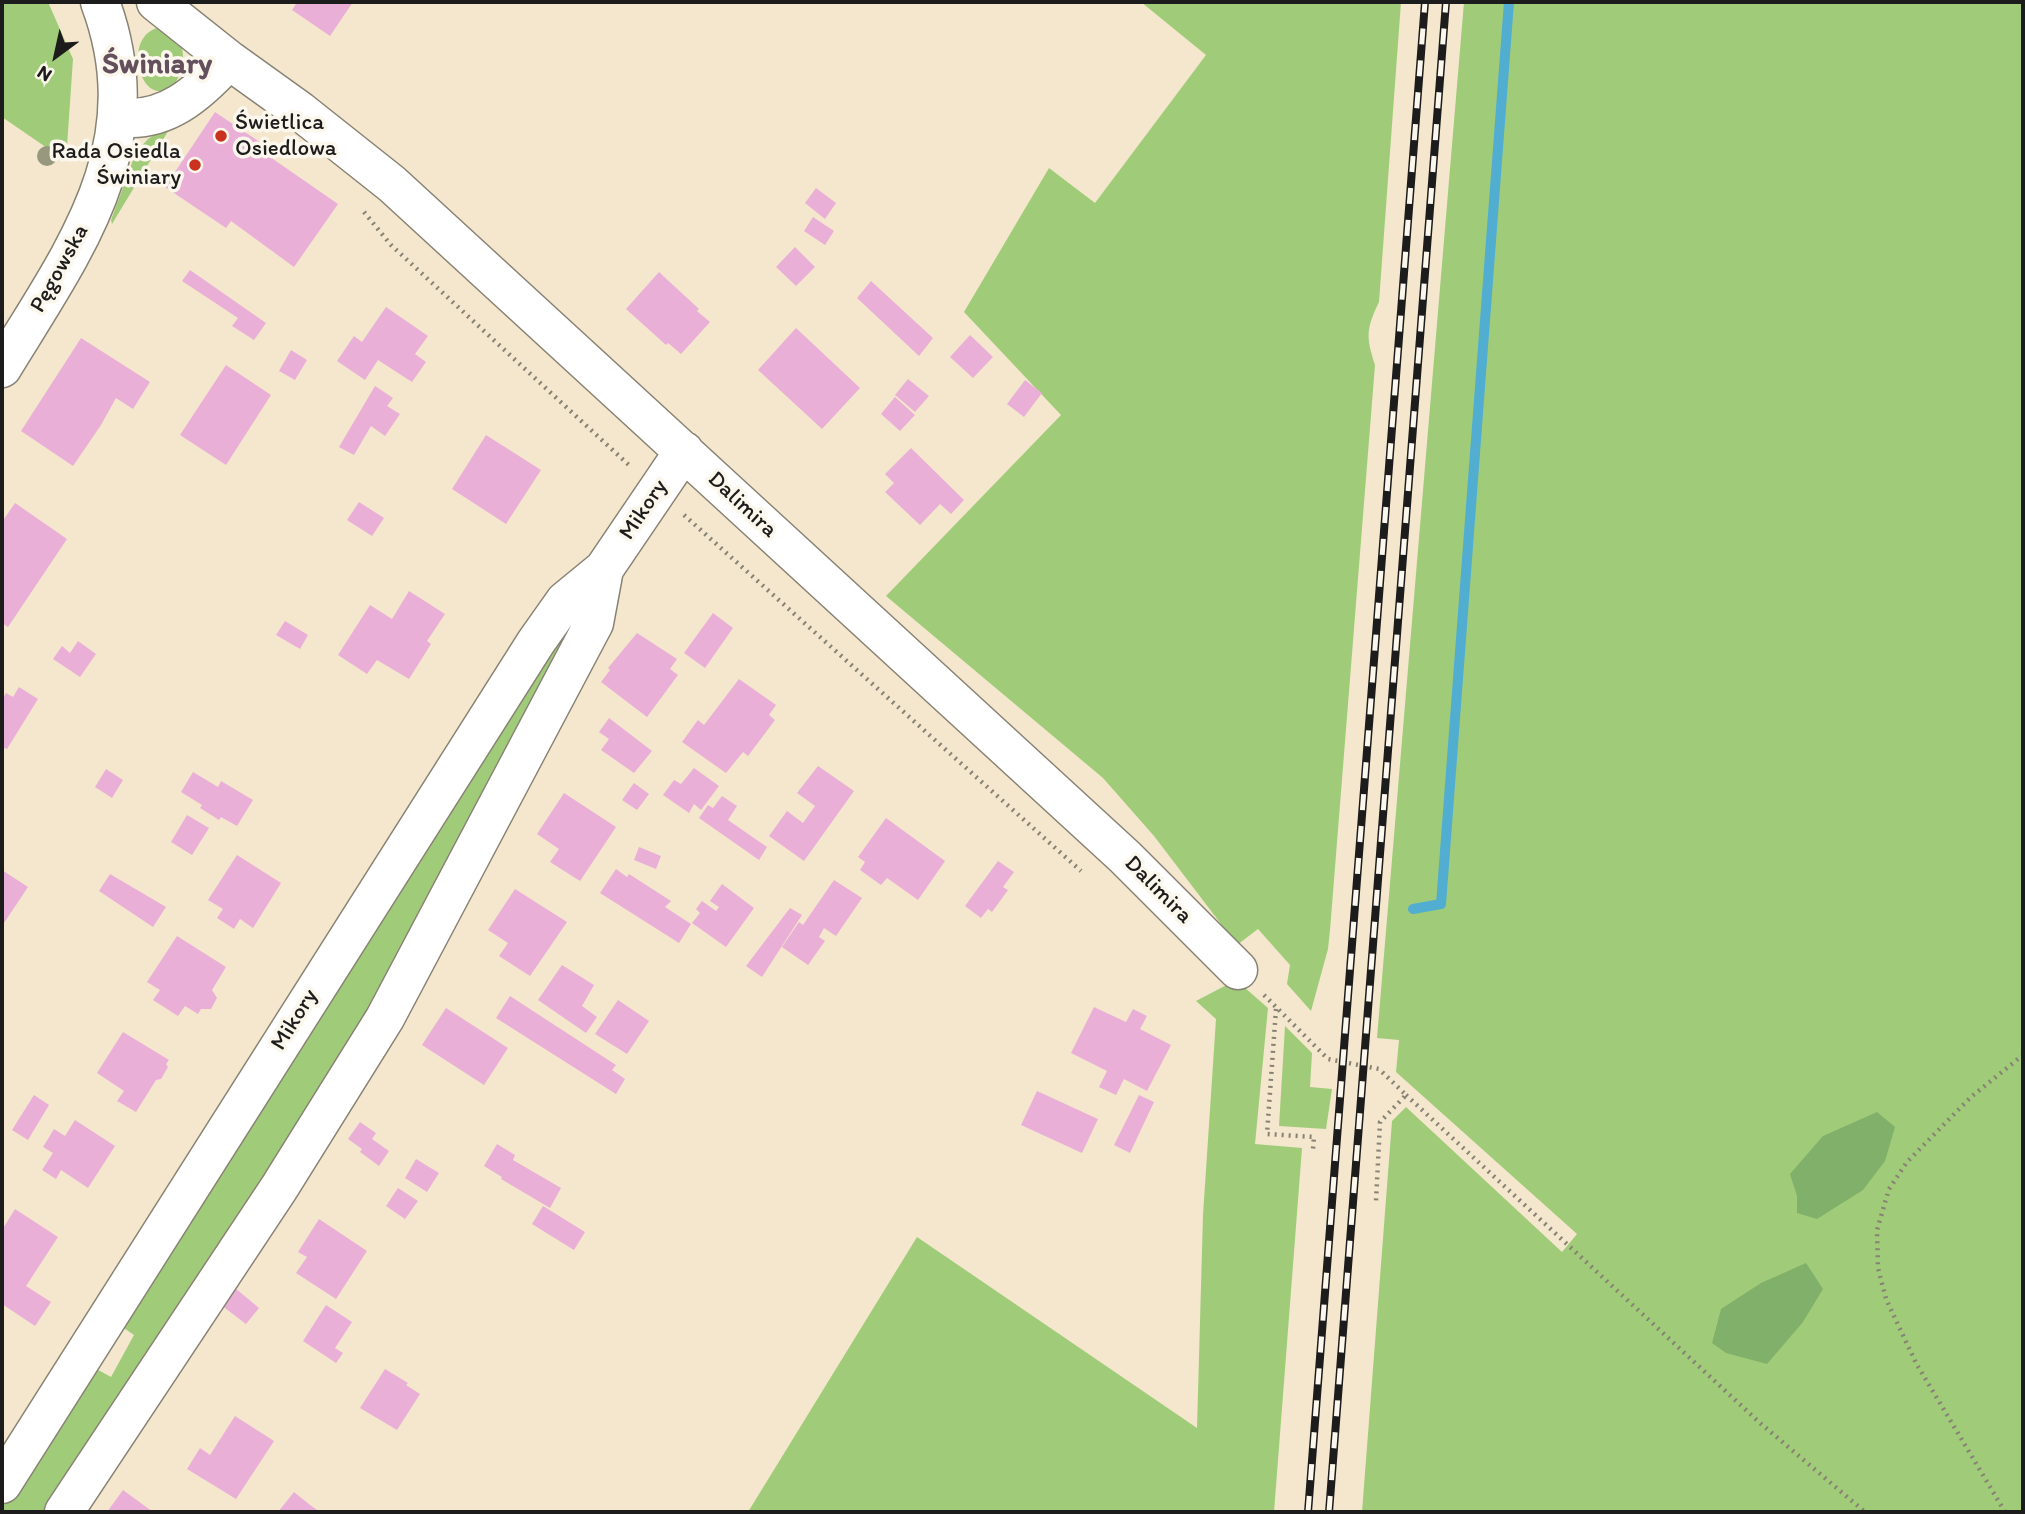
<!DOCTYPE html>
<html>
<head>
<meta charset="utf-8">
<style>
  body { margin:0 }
  #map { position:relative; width:2025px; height:1514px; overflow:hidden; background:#f4e7cd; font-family:Itim,sans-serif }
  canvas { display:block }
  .frame { position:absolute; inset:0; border:4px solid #1c1c1c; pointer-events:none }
  .north { position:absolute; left:21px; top:21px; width:70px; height:70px; -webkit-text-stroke:5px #fbf7ec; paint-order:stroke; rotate:213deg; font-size:19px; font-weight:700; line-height:28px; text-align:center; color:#1c1c1c }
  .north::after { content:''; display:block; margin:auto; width:24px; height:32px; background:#1c1c1c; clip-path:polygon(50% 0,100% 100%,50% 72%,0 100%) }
</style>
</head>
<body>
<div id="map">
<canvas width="2025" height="1514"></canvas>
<div class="frame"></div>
<div class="north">N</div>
</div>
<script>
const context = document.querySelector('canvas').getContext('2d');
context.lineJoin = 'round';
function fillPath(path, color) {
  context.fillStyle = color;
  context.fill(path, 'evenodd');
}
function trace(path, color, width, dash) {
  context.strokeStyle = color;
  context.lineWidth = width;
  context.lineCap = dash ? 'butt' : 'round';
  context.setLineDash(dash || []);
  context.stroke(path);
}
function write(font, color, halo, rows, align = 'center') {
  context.font = font + ' Itim,sans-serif';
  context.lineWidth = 7;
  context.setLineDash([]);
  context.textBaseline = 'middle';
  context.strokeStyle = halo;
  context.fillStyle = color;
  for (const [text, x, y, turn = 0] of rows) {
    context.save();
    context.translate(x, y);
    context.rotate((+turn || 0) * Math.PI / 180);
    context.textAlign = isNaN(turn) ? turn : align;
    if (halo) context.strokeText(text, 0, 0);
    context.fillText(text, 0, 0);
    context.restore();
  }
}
fillPath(new Path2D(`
  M 2,2 L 48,2 L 73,59 L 66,161 L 2,117 Z
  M 1141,2 L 1401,2 L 1379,302 C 1366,329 1366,337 1375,365 L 1330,930 L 1328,949 L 1311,1011 L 1287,984 L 1290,965 L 1258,929 L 1237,945 L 1154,836 L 1103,778 L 886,596 L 1061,415 L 964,312 L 1049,168 L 1095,203 L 1206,55 Z
  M 1464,2 L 2023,2 L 2023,1512 L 1362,1512 L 1392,1121 L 1406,1107 L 1562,1252 L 1577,1234 L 1396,1072 L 1399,1040 L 1377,1038 Z
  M 162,27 C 167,31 175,35 179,41 C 187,52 182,79 171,87 C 141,110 119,33 162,27 Z
  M 173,123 L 112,224 L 111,220 L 136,152 L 148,139 Z
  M 581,608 L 375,1013 L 48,1512 L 2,1512 L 2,1503 L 89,1365 L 111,1377 L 134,1335 L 115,1322 L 288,1048 Z
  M 1236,980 L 1268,1008 L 1255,1144 L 1302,1148 L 1274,1512 L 748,1512 L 917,1237 L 1197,1428 L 1203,1215 L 1216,1019 L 1196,1001 Z
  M 1285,1026 L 1312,1053 L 1310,1087 L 1332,1089 L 1326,1129 L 1279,1126 Z`), '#a0cc79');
fillPath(new Path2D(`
  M 1877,1112 L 1895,1127 L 1885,1161 L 1863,1190 L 1817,1219 L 1797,1213 L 1797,1196 L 1790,1174 L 1823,1136 Z
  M 1806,1263 L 1823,1289 L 1803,1322 L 1767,1364 L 1726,1353 L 1712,1343 L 1721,1309 L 1761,1283 Z`), '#80b069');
trace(new Path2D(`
  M 1413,909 L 1441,904 L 1509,2`), '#52aed0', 10);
fillPath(new Path2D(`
  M 292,2 L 353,2 L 330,36 L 292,10 L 296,4 Z
  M 215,112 L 276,153 L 273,159 L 338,204 L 294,267 L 231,221 L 226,228 L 165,187 Z
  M 816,188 L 836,203 L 825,219 L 805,203 Z
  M 813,217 L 834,231 L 825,245 L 804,231 Z
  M 795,247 L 815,267 L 796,286 L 776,267 Z
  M 190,270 L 266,323 L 254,340 L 232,326 L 238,318 L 182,281 Z
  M 659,272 L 699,309 L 697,311 L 710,322 L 681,354 L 668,343 L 666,345 L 626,309 Z
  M 871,281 L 933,338 L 919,356 L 857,298 Z
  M 386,307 L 428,336 L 415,354 L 426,362 L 412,382 L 378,360 L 365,380 L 337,361 L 354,336 L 362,342 Z
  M 796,328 L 860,388 L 822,429 L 758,370 Z
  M 970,335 L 993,357 L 973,378 L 950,357 Z
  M 81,338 L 150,382 L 133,409 L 116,398 L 101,425 L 73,466 L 21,431 Z
  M 291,350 L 307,360 L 295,380 L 279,371 Z
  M 226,365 L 271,395 L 226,465 L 180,435 Z
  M 908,379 L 929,396 L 915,412 L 895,395 Z
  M 1025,380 L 1042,393 L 1024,417 L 1007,404 Z
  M 375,386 L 393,398 L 387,406 L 400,414 L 385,436 L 371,426 L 354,455 L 339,447 Z
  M 895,397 L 915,415 L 900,431 L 881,414 Z
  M 486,435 L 541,470 L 506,524 L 452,489 Z
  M 911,448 L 964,500 L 951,514 L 940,504 L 920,525 L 885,492 L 894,483 L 885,474 Z
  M 359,502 L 384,518 L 372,536 L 347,520 Z
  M 15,503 L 67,539 L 8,627 L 2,623 L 2,522 Z
  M 409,591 L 445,614 L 427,641 L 431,644 L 409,679 L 377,660 L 367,674 L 338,655 L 370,605 L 392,619 Z
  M 713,613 L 733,628 L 705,668 L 684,653 Z
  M 285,621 L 308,635 L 300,649 L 276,635 Z
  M 637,633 L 677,659 L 670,669 L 678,675 L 647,717 L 601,682 L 610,670 L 608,668 Z
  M 78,641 L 96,654 L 80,677 L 53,659 L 62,646 L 70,653 Z
  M 739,679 L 776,705 L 769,715 L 775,720 L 748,756 L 743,752 L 726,773 L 682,742 L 698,720 L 704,725 Z
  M 19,687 L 38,699 L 7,749 L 2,747 L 2,700 L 6,693 L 13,697 Z
  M 609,718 L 652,751 L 634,773 L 601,750 L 609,739 L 599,732 Z
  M 818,766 L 854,791 L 804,861 L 769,836 L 787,811 L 803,823 L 815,806 L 797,793 Z
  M 694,768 L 719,786 L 701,810 L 694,804 L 689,813 L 663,795 L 674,780 L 681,784 Z
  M 106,769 L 123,780 L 112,798 L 95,787 Z
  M 193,772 L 218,787 L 221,781 L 253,800 L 237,826 L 221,817 L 219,820 L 200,808 L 202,805 L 181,792 Z
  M 634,783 L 649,794 L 637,810 L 622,800 Z
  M 564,793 L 616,827 L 580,881 L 550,862 L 559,849 L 537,834 Z
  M 722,796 L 737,806 L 728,820 L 767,847 L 759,860 L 699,818 L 708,805 L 713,808 Z
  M 187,815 L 209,828 L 192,855 L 171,842 Z
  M 886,818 L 945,861 L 918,900 L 887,878 L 881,885 L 860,870 L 865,862 L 858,857 Z
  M 639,847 L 661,856 L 656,869 L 634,860 Z
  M 237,855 L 281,883 L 253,928 L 240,919 L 234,929 L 217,918 L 223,909 L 208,900 Z
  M 998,861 L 1014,872 L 1003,887 L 1008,890 L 992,912 L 988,909 L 981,918 L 965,906 Z
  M 616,869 L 627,877 L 629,874 L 671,901 L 665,907 L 691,924 L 679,943 L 600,893 Z
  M 2,870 L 28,887 L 2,926 Z
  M 110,874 L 166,907 L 153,927 L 99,891 Z
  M 834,880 L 862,898 L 836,936 L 824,928 L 819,937 L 825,941 L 808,965 L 782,947 L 799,922 L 803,925 Z
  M 722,884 L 754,908 L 726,947 L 692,923 L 700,913 L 696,909 L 702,901 L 716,911 L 719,907 L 710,901 Z
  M 515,889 L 567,922 L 530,976 L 499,956 L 508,943 L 488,930 Z
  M 790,908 L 802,915 L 762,977 L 746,966 Z
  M 177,936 L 226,967 L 212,990 L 217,998 L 211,1009 L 201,1009 L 198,1014 L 185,1006 L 178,1016 L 153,1000 L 160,990 L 147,982 Z
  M 562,965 L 594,985 L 582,1006 L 597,1017 L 586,1033 L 538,1000 Z
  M 510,996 L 616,1065 L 612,1070 L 625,1079 L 616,1094 L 496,1018 Z
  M 618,1000 L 649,1021 L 627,1054 L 595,1034 Z
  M 1094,1007 L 1126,1022 L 1133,1009 L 1147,1016 L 1140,1029 L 1171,1045 L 1147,1091 L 1124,1079 L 1116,1095 L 1099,1087 L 1107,1071 L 1071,1053 Z
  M 446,1008 L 508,1048 L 484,1085 L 422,1045 Z
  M 123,1032 L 169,1060 L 166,1064 L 168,1067 L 161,1079 L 156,1080 L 136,1112 L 117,1101 L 124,1091 L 97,1073 Z
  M 1037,1091 L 1098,1119 L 1082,1153 L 1021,1125 Z
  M 34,1095 L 49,1105 L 28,1140 L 12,1130 Z
  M 1139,1095 L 1154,1102 L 1130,1153 L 1114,1145 Z
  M 75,1120 L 115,1146 L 88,1188 L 61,1170 L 56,1179 L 42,1170 L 53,1153 L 43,1147 L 54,1129 L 65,1136 Z
  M 360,1122 L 376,1133 L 372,1139 L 389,1151 L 379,1166 L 360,1152 L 362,1149 L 348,1139 Z
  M 497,1144 L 515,1155 L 513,1160 L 561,1188 L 550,1208 L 501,1179 L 502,1177 L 484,1166 Z
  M 416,1159 L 439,1173 L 427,1192 L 405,1178 Z
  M 398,1188 L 418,1201 L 405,1219 L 386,1206 Z
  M 543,1206 L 585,1232 L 574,1250 L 532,1224 Z
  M 15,1209 L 58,1237 L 26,1286 L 51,1302 L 35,1326 L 2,1304 L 2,1230 Z
  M 319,1219 L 367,1251 L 336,1299 L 296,1273 L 307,1257 L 298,1252 Z
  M 235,1288 L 259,1308 L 246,1324 L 221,1305 Z
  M 326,1305 L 352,1322 L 335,1348 L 343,1353 L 336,1363 L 303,1341 Z
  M 385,1369 L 408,1383 L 406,1385 L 420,1394 L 397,1430 L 360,1408 Z
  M 235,1416 L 274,1441 L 236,1499 L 187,1469 L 200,1448 L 210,1455 Z
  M 123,1490 L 153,1512 L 107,1512 Z
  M 294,1492 L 310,1505 L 320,1512 L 278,1512 Z`), '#eaafd7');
const minor = new Path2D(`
  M 156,2 L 229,60 L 300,111 L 392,184 L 1125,857 L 1238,970
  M 118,117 C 165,124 199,93 229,60
  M 2,1484 L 536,642 L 565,601 L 604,569
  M 64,1512 L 279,1188 L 385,1018 L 594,623 L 604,569 L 684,451`);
const major = new Path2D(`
  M 2,368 C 74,250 154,146 100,2`);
trace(minor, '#888274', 41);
trace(major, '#888274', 41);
trace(new Path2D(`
  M 364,212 L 391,245 L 631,467
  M 684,515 L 1081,871
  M 1264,995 L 1328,1059 L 1379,1069 L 1406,1095 L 1380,1122 L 1376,1201
  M 1276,1009 L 1267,1134 L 1314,1137 L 1313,1149
  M 1406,1095 L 1760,1423 L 1865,1512
  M 2005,1512 L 1916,1363 L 1886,1299 L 1878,1268 L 1877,1230 L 1889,1189 L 1907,1162 L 1971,1097 L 2023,1055`), '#888274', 4.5, [2, 5]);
trace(minor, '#fff', 38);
trace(major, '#fff', 38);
const rail = new Path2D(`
  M 1308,1512 L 1425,2
  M 1329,1512 L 1446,2`);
trace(rail, '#1c1c1c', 8);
trace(rail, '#fbf7ec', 5, [16]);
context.fillStyle = '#96997e';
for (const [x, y] of [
  [47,156]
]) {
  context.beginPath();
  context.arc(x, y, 10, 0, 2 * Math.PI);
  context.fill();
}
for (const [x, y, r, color] of [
  [221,136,7,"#c8321e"],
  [195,165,7,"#c8321e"]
]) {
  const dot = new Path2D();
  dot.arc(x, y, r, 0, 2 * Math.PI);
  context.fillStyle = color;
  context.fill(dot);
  trace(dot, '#fbf7ec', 2.5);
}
write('23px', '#1c1c1c', '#fbf7ec', [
  ["Świetlica",235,123],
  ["Osiedlowa",235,149],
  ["Rada Osiedla",181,152,"right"],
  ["Świniary",181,178,"right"]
], 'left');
write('23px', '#1c1c1c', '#fbf7ec', [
  ["Pęgowska",60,269,-61],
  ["Dalimira",742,505,43],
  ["Mikory",644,510,-56],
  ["Dalimira",1158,890,45],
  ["Mikory",295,1020,-58]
]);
write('bold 30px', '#644f5d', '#fbf7ec', [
  ["Świniary",157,65]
]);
</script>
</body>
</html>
